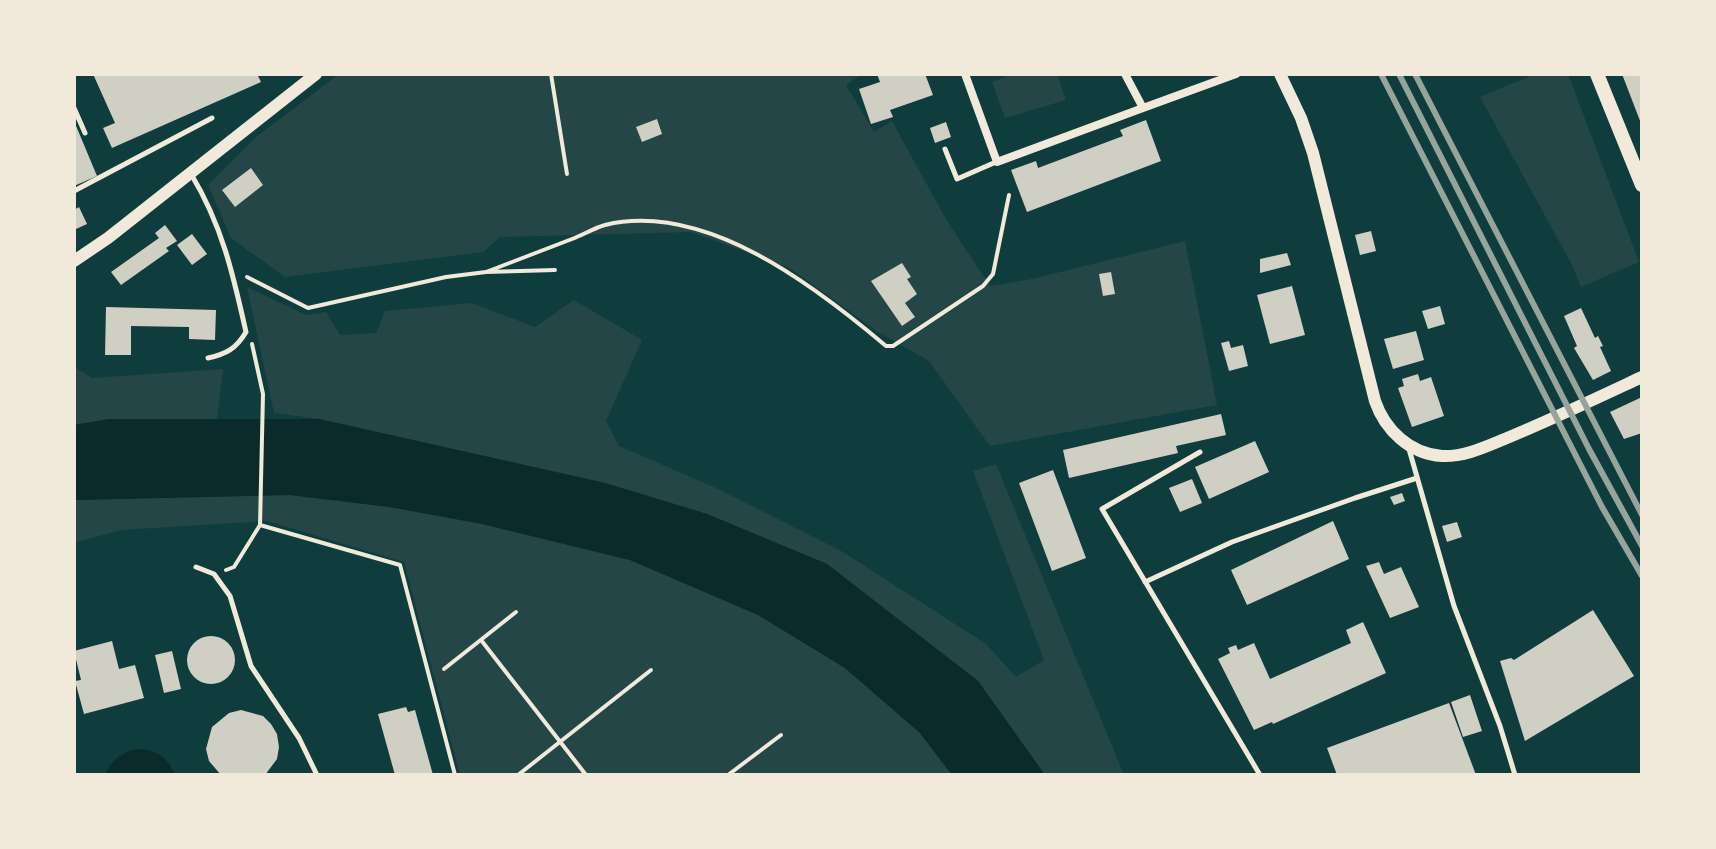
<!DOCTYPE html>
<html>
<head>
<meta charset="utf-8">
<style>
  body { margin:0 }
  #map { position:relative; width:1716px; height:849px; overflow:hidden; background:#0f3d3e; font-family:"Roboto Condensed",sans-serif }
  canvas { display:block }
  .frame { position:absolute; inset:0; border:76px solid #f1e9da; pointer-events:none }
</style>
</head>
<body>
<div id="map">
<canvas width="1716" height="849"></canvas>
<div class="frame"></div>
</div>
<script>
const context = document.querySelector('canvas').getContext('2d');
context.lineJoin = 'round';
function fillPath(path, color) {
  context.fillStyle = color;
  context.fill(path, 'evenodd');
}
function trace(path, color, width, dash) {
  context.strokeStyle = color;
  context.lineWidth = width;
  context.lineCap = dash ? 'butt' : 'round';
  context.setLineDash(dash || []);
  context.stroke(path);
}
fillPath(new Path2D(`
  M 339,74 L 862,74 L 846,85 L 874,132 L 892,121 L 947,221 L 990,286 L 1032,279 L 1185,241 L 1217,405 L 990,446 L 929,361 L 878,332 L 790,268 L 691,232 L 500,237 L 483,252 L 285,277 L 231,238 L 208,185 L 255,138 Z
  M 1012,74 L 1057,74 L 1066,100 L 1005,118 L 992,82 Z
  M 1535,74 L 1568,74 L 1639,262 L 1581,287 L 1571,263 L 1480,97 Z
  M 247,287 L 306,315 L 326,312 L 340,335 L 376,333 L 385,311 L 472,303 L 535,327 L 574,300 L 642,340 L 606,421 L 619,446 L 716,488 L 843,552 L 986,644 L 1016,677 L 1044,660 L 973,471 L 996,464 L 1124,775 L 1045,775 L 978,681 L 827,564 L 707,514 L 605,483 L 319,419 L 274,413 Z
  M 74,366 L 92,378 L 223,369 L 217,419 L 109,419 L 74,425 Z
  M 290,495 L 390,507 L 482,524 L 630,560 L 759,615 L 845,668 L 920,733 L 952,775 L 460,775 L 404,562 L 267,521 L 121,530 L 74,543 L 74,500 Z`), '#244646');
fillPath(new Path2D(`
  M 109,419 L 319,419 L 605,483 L 707,514 L 827,564 L 978,681 L 1045,775 L 952,775 L 920,733 L 845,668 L 758,615 L 630,560 L 482,524 L 390,507 L 290,495 L 74,500 L 74,425 Z
  M 137,749 C 156,749 168,757 175,775 L 106,775 C 111,759 122,753 137,749 Z`), '#0a2a2b');
fillPath(new Path2D(`
  M 93,74 L 257,74 L 261,82 L 112,148 L 103,128 L 115,123 Z
  M 877,74 L 925,74 L 933,95 L 890,110 L 893,117 L 871,124 L 859,89 L 880,82 Z
  M 1622,74 L 1642,74 L 1642,126 Z
  M 657,119 L 662,134 L 642,142 L 636,127 Z
  M 1146,120 L 1161,161 L 1027,212 L 1011,170 L 1036,161 L 1038,168 L 1123,136 L 1120,130 Z
  M 74,121 L 97,176 L 74,186 Z
  M 946,122 L 951,137 L 935,143 L 930,128 Z
  M 251,168 L 263,185 L 235,207 L 222,190 Z
  M 79,207 L 87,224 L 74,230 L 74,210 Z
  M 165,225 L 177,241 L 166,248 L 169,251 L 121,285 L 111,272 L 159,238 L 155,233 Z
  M 1371,231 L 1376,251 L 1360,255 L 1355,235 Z
  M 192,234 L 207,254 L 192,265 L 177,245 Z
  M 1287,253 L 1291,265 L 1260,273 L 1260,259 Z
  M 902,263 L 911,277 L 907,279 L 917,294 L 905,303 L 915,317 L 902,326 L 871,281 Z
  M 1111,272 L 1115,294 L 1103,296 L 1099,274 Z
  M 1292,286 L 1305,335 L 1270,344 L 1257,295 Z
  M 1440,306 L 1445,324 L 1428,329 L 1422,311 Z
  M 106,307 L 216,310 L 215,340 L 189,339 L 189,327 L 131,326 L 131,355 L 105,355 Z
  M 1581,308 L 1595,338 L 1598,336 L 1603,346 L 1600,347 L 1611,371 L 1593,380 L 1574,348 L 1577,346 L 1564,316 Z
  M 1416,331 L 1424,360 L 1393,369 L 1384,339 Z
  M 1229,341 L 1231,348 L 1243,345 L 1248,366 L 1229,371 L 1221,343 Z
  M 1418,374 L 1420,381 L 1431,377 L 1444,416 L 1412,427 L 1398,388 L 1404,386 L 1402,379 Z
  M 1642,397 L 1642,433 L 1624,439 L 1610,412 Z
  M 1221,414 L 1226,435 L 1176,446 L 1178,453 L 1069,478 L 1063,450 Z
  M 1255,441 L 1269,472 L 1209,499 L 1195,467 Z
  M 1053,470 L 1086,558 L 1052,571 L 1019,483 Z
  M 1192,479 L 1202,503 L 1180,512 L 1169,488 Z
  M 1402,493 L 1405,501 L 1394,505 L 1390,497 Z
  M 1333,521 L 1349,559 L 1247,605 L 1231,570 Z
  M 1457,522 L 1462,537 L 1447,542 L 1442,526 Z
  M 1379,562 L 1384,574 L 1401,567 L 1419,607 L 1390,618 L 1366,566 Z
  M 1593,610 L 1634,676 L 1525,741 L 1500,661 L 1511,658 L 1514,660 Z
  M 1363,622 L 1386,673 L 1273,724 L 1272,722 L 1254,730 L 1218,659 L 1230,653 L 1228,648 L 1236,645 L 1238,650 L 1254,643 L 1270,679 L 1351,643 L 1346,630 Z
  M187 660a24 24 0 1 1 48 0a24 24 0 1 1-48 0Z
  M 112,641 L 119,669 L 135,665 L 144,698 L 84,714 L 75,681 L 81,680 L 74,651 Z
  M 172,651 L 181,689 L 164,693 L 155,655 Z
  M 1470,695 L 1482,731 L 1463,737 L 1451,702 Z
  M 1449,703 L 1476,775 L 1337,775 L 1327,748 Z
  M 406,707 L 408,712 L 415,710 L 433,775 L 395,775 L 378,714 Z
  M 241,710 L 263,716 L 271,724 L 277,734 L 279,747 L 277,759 L 265,775 L 221,775 L 209,761 L 206,749 L 212,727 L 229,713 Z`), '#cfcfc3');
trace(new Path2D(`
  M 551,74 L 567,174
  M 486,272 C 515,261 543,250 572,239 C 583,235 594,228 605,225 C 705,201 815,286 886,346 L 893,346 L 983,286 L 993,274 L 1009,195
  M 247,277 L 308,308 L 446,277 L 486,272 L 555,270
  M 252,344 L 263,394 L 260,525 L 400,565 L 455,775
  M 226,570 L 234,567 L 260,525
  M 481,640 L 586,775
  M 444,669 L 516,612
  M 518,775 L 651,670
  M 728,775 L 781,735`), '#f1e9da', 4);
trace(new Path2D(`
  M 74,108 L 85,133
  M 945,149 L 957,179 L 996,162
  M 191,174 C 222,225 233,274 246,332 C 236,349 226,354 208,358
  M 74,191 L 212,118
  M 1409,449 L 1454,606 L 1500,726 L 1515,775
  M 1200,452 L 1102,509 L 1260,775
  M 196,567 L 214,574 L 230,596 L 251,666 L 299,738 L 317,775
  M 1145,582 L 1232,542 L 1355,498 L 1417,478`), '#f1e9da', 5);
trace(new Path2D(`
  M 965,74 L 997,162 L 1143,108 L 1125,74
  M 1143,108 L 1236,74`), '#f1e9da', 8);
trace(new Path2D(`
  M 1280,74 L 1301,118 L 1313,153 L 1375,401 C 1385,430 1410,454 1442,456 C 1465,457 1487,446 1507,438 C 1553,419 1597,398 1642,377
  M 74,261 L 108,238 L 316,74`), '#f1e9da', 12);
trace(new Path2D(`
  M 1597,74 L 1642,185`), '#f1e9da', 14);
trace(new Path2D(`
  M 1381,74 L 1602,507 L 1642,576
  M 1399,74 L 1589,449 L 1642,546
  M 1415,74 L 1642,515`), '#97a49c', 6);
</script>
</body>
</html>
